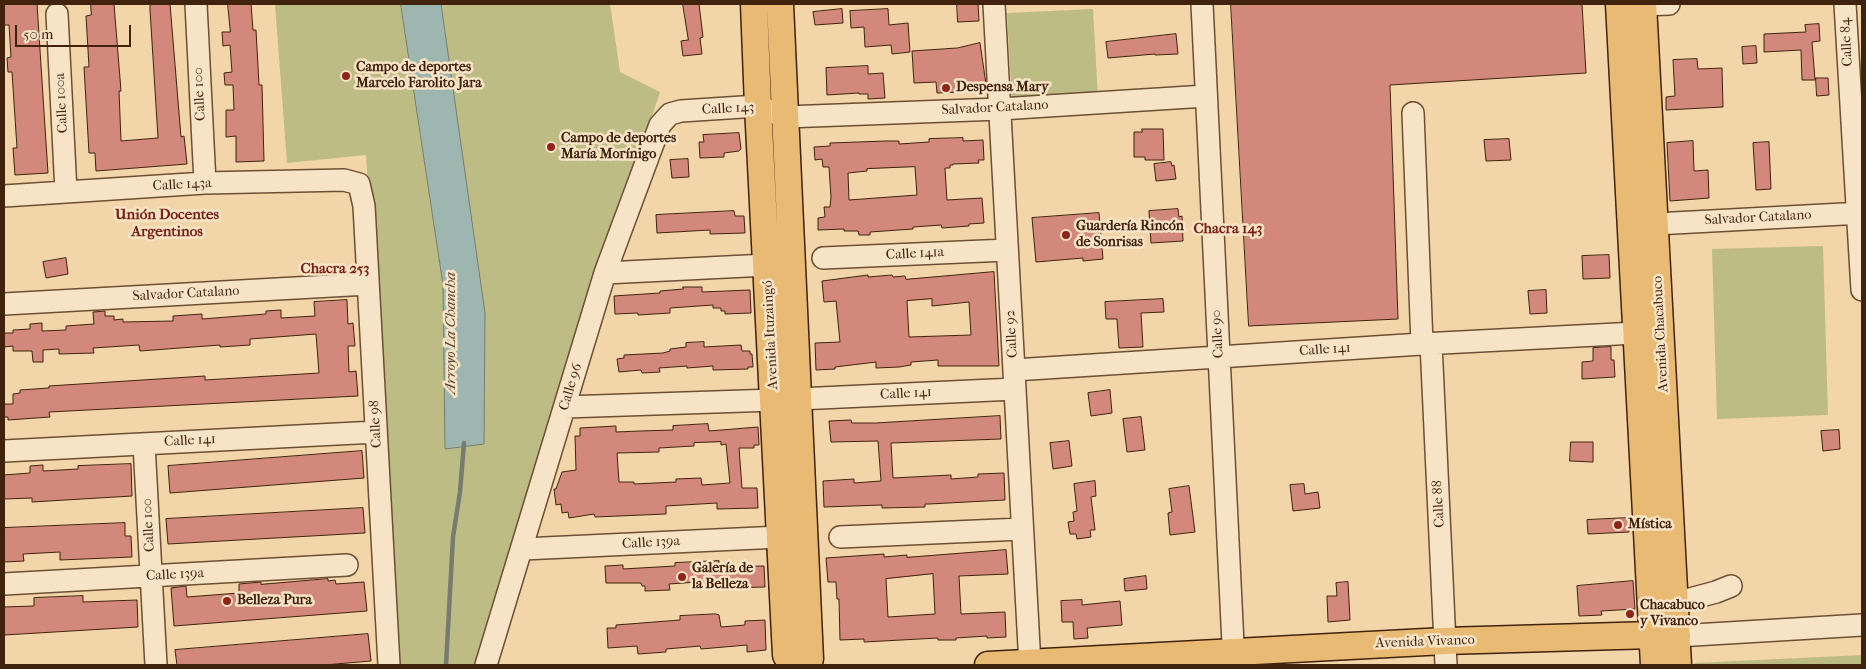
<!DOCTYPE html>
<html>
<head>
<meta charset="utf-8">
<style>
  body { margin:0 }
  #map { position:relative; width:1866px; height:669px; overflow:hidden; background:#f2d5a8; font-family:"IM FELL French Canon",serif }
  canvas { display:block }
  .frame { position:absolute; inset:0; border:5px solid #41220d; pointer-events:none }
  .scale { position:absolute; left:15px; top:25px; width:116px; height:22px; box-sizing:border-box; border:2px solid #41220d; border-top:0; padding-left:6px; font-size:15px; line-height:18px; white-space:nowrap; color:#41220d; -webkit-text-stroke:4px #f7e4c6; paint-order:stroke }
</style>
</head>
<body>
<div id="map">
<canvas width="1866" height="669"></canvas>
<div class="frame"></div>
<div class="scale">50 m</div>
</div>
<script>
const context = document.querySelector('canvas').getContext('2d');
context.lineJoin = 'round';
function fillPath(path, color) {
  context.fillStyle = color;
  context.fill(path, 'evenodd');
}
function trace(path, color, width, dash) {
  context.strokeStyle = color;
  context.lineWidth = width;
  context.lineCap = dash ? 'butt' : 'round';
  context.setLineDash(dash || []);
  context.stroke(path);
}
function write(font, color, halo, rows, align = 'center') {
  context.font = font + ' "IM FELL French Canon",serif';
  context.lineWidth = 5;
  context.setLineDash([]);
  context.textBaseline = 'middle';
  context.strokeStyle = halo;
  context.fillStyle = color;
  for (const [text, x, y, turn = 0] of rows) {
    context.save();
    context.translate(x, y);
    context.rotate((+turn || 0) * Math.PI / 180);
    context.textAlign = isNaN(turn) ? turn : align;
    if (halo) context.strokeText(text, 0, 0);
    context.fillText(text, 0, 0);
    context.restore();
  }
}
fillPath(new Path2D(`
  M 275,4 L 401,4 L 443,285 L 446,449 L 484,443 L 485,313 L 441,4 L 610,4 L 620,72 L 660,92 L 576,343 L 481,665 L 399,665 L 366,155 L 287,163 Z
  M 1093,9 L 1098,98 L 1012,102 L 1007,13 Z
  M 1823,246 L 1828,415 L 1717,419 L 1712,249 Z
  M 1862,655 L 1862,665 L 1695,665 L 1695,663 Z`), '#bebc85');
const water = new Path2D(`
  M 401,4 L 441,4 L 485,313 L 484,444 L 445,449 L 443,285 Z`);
fillPath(water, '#9db7b0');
trace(water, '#787b6f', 1);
trace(new Path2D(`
  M 446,665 L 453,537 L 460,492 L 464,443`), '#787b6f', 4.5);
const building = new Path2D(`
  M 4,4 L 37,4 L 48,173 L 15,175 L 13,148 L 17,148 L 12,72 L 8,72 L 7,58 L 11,57 L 9,25 L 4,25 Z
  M 91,4 L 114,4 L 121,91 L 119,91 L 121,141 L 158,138 L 150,10 L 150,4 L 170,4 L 181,137 L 184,136 L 187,164 L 96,171 L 95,153 L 89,153 L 84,67 L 89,67 L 86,16 L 91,15 Z
  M 228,4 L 251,4 L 253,30 L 256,30 L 259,85 L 262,85 L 264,161 L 236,162 L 236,136 L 226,137 L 226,110 L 234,110 L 233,85 L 225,85 L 224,73 L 232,72 L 230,45 L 223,46 L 222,32 L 230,32 Z
  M 683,4 L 699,4 L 703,37 L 700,38 L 702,54 L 683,56 L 681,41 L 688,40 Z
  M 957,4 L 978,4 L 979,21 L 958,22 Z
  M 1231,4 L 1582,4 L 1586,73 L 1390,85 L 1398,319 L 1249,326 Z
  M 842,9 L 843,23 L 815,25 L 813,12 Z
  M 888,9 L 889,25 L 908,23 L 910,52 L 892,54 L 891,45 L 865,47 L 864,27 L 851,28 L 850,11 Z
  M 1819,24 L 1820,41 L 1812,42 L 1815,80 L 1802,80 L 1801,50 L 1764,52 L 1764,34 L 1806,32 L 1805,25 Z
  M 1176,34 L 1178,54 L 1155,55 L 1155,54 L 1108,58 L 1106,42 Z
  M 980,43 L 986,84 L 961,87 L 961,92 L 937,93 L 936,82 L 914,83 L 912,51 L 957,48 Z
  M 1756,46 L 1757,63 L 1743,64 L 1742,47 Z
  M 1697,59 L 1698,69 L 1722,68 L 1723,107 L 1666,110 L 1666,97 L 1675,96 L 1673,60 Z
  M 868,66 L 868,74 L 883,73 L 885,98 L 868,99 L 868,94 L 859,94 L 859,93 L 827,95 L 826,68 Z
  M 1816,78 L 1828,78 L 1829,95 L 1817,96 Z
  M 1142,129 L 1163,129 L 1164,160 L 1145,160 L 1145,157 L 1134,157 L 1134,132 L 1142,132 Z
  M 739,133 L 741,149 L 739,151 L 724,153 L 724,157 L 700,158 L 699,142 L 704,142 L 703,135 Z
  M 963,138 L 963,141 L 983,140 L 984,160 L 978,160 L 979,163 L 953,164 L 953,165 L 950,165 L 950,168 L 945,168 L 947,200 L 982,198 L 984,223 L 969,224 L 969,226 L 942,228 L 941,225 L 913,227 L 913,229 L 870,232 L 870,235 L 859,235 L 858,231 L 844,231 L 844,229 L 818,230 L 818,218 L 825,217 L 824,207 L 830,207 L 831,197 L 829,167 L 823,167 L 822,159 L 815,160 L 814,147 L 830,146 L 830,143 L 886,141 L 899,141 L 899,144 L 929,142 L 929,139 ZM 915,167 L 917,195 L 849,200 L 848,173 L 867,171 L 867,169 Z
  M 1509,139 L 1511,160 L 1486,161 L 1484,140 Z
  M 1693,141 L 1694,171 L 1708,170 L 1709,198 L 1670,201 L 1667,143 Z
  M 1769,142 L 1771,189 L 1756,190 L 1753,143 Z
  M 688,159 L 689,177 L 672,178 L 670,160 Z
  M 1171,162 L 1172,166 L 1174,165 L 1176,179 L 1156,181 L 1154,164 Z
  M 1178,209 L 1179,217 L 1182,216 L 1183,241 L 1151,243 L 1149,211 Z
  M 734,211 L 735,216 L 744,216 L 745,233 L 710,234 L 710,230 L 657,233 L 656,215 Z
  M 1099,213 L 1103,259 L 1083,261 L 1083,258 L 1036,262 L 1032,218 Z
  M 1609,255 L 1610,278 L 1583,279 L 1582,256 Z
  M 66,258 L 68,274 L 46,278 L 43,262 Z
  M 994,272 L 999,366 L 938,366 L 938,360 L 911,362 L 911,365 L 899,367 L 876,368 L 876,362 L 835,367 L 835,369 L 816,370 L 815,343 L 840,342 L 836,301 L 824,302 L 822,281 L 868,275 L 868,277 L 892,275 L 893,277 L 905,276 L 906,279 ZM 932,299 L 932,306 L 969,302 L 971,335 L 909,337 L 907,301 Z
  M 683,287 L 702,287 L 702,292 L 750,290 L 751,313 L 725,314 L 725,311 L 721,311 L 721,308 L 713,308 L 713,305 L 670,308 L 670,313 L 638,315 L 638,313 L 615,314 L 614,296 L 660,293 L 660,291 L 683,289 Z
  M 1546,290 L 1547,313 L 1530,314 L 1528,291 Z
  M 1163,299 L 1164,312 L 1141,313 L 1143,347 L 1119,348 L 1117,319 L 1106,319 L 1105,302 Z
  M 347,300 L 348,324 L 353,323 L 355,346 L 348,346 L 349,372 L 356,371 L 358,396 L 49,412 L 50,417 L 8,420 L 8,417 L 4,417 L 4,404 L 13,404 L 13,394 L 20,393 L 20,390 L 49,388 L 49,386 L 205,376 L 205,380 L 319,373 L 316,334 L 250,339 L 250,345 L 220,347 L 220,345 L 140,351 L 139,345 L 93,348 L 94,353 L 59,354 L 59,349 L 43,350 L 43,362 L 33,362 L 32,351 L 13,351 L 13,346 L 4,347 L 4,333 L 13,333 L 13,330 L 30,329 L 30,324 L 42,323 L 42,331 L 66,330 L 66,326 L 94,324 L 93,312 L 105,311 L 105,316 L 114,316 L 114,320 L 123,319 L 123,322 L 173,321 L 173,316 L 202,314 L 202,319 L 266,314 L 266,311 L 281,310 L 281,318 L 315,316 L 314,302 Z
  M 704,342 L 704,347 L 741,345 L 742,351 L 750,351 L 750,354 L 752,354 L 753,367 L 748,367 L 748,369 L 713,370 L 713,366 L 687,368 L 687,366 L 659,368 L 660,372 L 642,373 L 641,370 L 619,372 L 617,359 L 624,358 L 624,355 L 663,353 L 670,351 L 670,349 L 686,347 L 686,343 Z
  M 1611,347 L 1611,360 L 1614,360 L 1615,377 L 1582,379 L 1582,362 L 1593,361 L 1593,348 Z
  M 1110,390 L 1112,413 L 1091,416 L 1088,393 Z
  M 1000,416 L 1001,439 L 891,443 L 893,478 L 951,475 L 951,479 L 978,477 L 978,474 L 1004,473 L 1005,500 L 929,504 L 925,504 L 925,507 L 882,508 L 882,505 L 824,507 L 823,481 L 854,479 L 854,483 L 881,481 L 878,441 L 831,442 L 829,421 L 851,420 L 852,423 L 875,423 Z
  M 1141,417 L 1145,450 L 1127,452 L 1123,419 Z
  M 708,424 L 709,431 L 758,427 L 759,445 L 754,445 L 754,448 L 739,448 L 742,488 L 757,488 L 758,508 L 717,509 L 717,503 L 666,506 L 666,514 L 595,517 L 594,514 L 569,518 L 568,512 L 562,513 L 561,504 L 556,505 L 554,489 L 556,489 L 562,472 L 576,470 L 575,436 L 580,436 L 580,428 L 616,426 L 616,432 L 640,431 L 673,430 L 673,426 ZM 721,442 L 721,445 L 726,444 L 730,483 L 702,485 L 701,478 L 676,479 L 676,482 L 634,484 L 634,482 L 619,482 L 617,453 L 659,452 L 659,448 L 694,446 L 694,443 Z
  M 1839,430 L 1840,449 L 1823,451 L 1821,431 Z
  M 1069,441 L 1072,466 L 1053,469 L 1050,443 Z
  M 1571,442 L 1593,442 L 1593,462 L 1570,461 Z
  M 362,451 L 364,478 L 170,493 L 168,466 Z
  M 131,464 L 132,496 L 32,502 L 32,498 L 4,499 L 4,475 L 30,473 L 30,466 L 43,465 L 43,471 L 78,469 L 78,466 Z
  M 1095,481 L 1096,496 L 1091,497 L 1095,530 L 1090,530 L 1091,537 L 1077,539 L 1076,534 L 1070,534 L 1068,522 L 1074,521 L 1073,512 L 1077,511 L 1074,484 Z
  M 1304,484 L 1305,494 L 1318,492 L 1320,508 L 1293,511 L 1290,485 Z
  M 1189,486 L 1195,532 L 1170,535 L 1168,513 L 1172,512 L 1169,489 Z
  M 363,508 L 365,533 L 168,544 L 166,519 Z
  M 1628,518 L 1629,532 L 1588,534 L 1587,520 Z
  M 125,523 L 125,536 L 131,536 L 132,557 L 60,560 L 60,552 L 23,554 L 24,561 L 4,562 L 4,528 Z
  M 1006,550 L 1008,574 L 959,576 L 961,614 L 1005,612 L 1006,637 L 987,638 L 987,636 L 956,638 L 956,640 L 938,640 L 938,638 L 864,642 L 864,639 L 840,640 L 839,599 L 837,599 L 836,582 L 828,582 L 826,558 L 884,554 L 884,557 L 907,555 L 907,557 ZM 933,574 L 935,614 L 888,617 L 886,579 Z
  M 719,561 L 719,567 L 764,566 L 765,587 L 727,588 L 727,585 L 698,586 L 698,582 L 669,584 L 670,590 L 645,591 L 645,586 L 642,586 L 641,583 L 606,583 L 605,566 L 623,565 L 623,569 L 675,566 L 675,563 Z
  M 1146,576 L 1147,589 L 1125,591 L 1124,579 Z
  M 328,579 L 328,581 L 335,580 L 336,584 L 364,582 L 367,611 L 174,626 L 171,588 L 186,586 L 187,597 L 239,593 L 239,584 L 261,582 L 261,584 Z
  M 1633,581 L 1635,609 L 1601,611 L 1602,615 L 1579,616 L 1577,586 Z
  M 1348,582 L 1350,620 L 1328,622 L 1327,596 L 1337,596 L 1336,583 Z
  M 83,596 L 83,602 L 137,600 L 138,627 L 4,635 L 4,607 L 34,606 L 34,598 Z
  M 1082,600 L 1082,605 L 1120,601 L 1122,625 L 1087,628 L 1088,638 L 1074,639 L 1073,622 L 1062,622 L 1061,601 Z
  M 716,614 L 719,615 L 721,627 L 745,625 L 745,621 L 765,620 L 766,650 L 747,652 L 747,645 L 701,649 L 700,646 L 666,649 L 666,652 L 638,654 L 637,646 L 608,648 L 607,628 L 616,628 L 616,625 L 680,620 L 680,616 Z
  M 368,634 L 371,661 L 324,665 L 177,665 L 175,650 Z`);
fillPath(building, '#d2897c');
trace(building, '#41220d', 1);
const minor = new Path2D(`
  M 196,4 L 205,183
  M 994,4 L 1030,665
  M 1202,4 L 1234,665
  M 1845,4 L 1862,290
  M 1643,5 L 1669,4
  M 57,14 L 66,192
  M 1413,113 L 1422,344
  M 4,196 L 205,183 L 344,180 L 359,184 L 364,206 L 389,665
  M 1655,224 L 1862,213
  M 823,258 L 1007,250
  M 605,273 L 767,265
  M 4,304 L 368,284
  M 1431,343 L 1446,665
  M 1014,370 L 1422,344 L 1636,333
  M 798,399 L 1015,389
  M 565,407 L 774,400
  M 144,444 L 156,665
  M 4,451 L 376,432
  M 840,537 L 1022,529
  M 523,549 L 780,537
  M 4,584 L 347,565
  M 1675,603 L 1716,592 L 1731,586
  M 1677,636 L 1862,625
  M 486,665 L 605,273 L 660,125 L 670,114 L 681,111 L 758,106 L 785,117 L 1000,109 L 1206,96`);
const major = new Path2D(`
  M 754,4 L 758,106 L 786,655 L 792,665
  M 780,4 L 810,659 L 806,665
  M 1619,4 L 1654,665
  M 1643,4 L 1678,665
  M 988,665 L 1445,641 L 1653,635 L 1677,636`);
trace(minor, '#6d4f34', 24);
trace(major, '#41220d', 29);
trace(minor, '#f7e4c6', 21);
trace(major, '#e9ba74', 26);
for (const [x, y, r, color] of [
  [346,76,5,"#8f2418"],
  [946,88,5,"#8f2418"],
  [551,147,5,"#8f2418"],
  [1066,235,5,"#8f2418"],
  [1618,525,5,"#8f2418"],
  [682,577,5,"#8f2418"],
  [227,601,5,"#8f2418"],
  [1630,614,5,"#8f2418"]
]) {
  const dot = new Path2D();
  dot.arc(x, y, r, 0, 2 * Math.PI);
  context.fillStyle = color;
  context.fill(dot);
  trace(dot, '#f7e4c6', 2);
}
write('14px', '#41220d', '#f7e4c6', [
  ["Calle 84",1847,42,-93],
  ["Calle 100",200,94,-93],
  ["Calle 100a",62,103,-93],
  ["Salvador Catalano",995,108,-3],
  ["Calle 143",728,109,-3],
  ["Calle 143a",182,185,-3],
  ["Salvador Catalano",1758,218,-3],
  ["Calle 141a",915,254,-3],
  ["Salvador Catalano",186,294,-3],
  ["Calle 92",1012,334,-93],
  ["Calle 90",1218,334,-93],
  ["Avenida Chacabuco",1661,334,-93],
  ["Avenida Ituzaingó",771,335,-93],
  ["Calle 141",1325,350,-4],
  ["Calle 96",571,387,-73],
  ["Calle 141",906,394,-3],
  ["Calle 98",376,424,-93],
  ["Calle 141",190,441,-3],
  ["Calle 88",1439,504,-93],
  ["Calle 100",149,525,-93],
  ["Calle 139a",651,543,-3],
  ["Calle 139a",175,575,-3],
  ["Avenida Vivanco",1425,642,-2]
]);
write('bold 14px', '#41220d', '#f7e4c6', [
  ["Campo de deportes",356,68],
  ["Marcelo Farolito Jara",356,84],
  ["Despensa Mary",956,88],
  ["Campo de deportes",561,139],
  ["María Morínigo",561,155],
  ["Guardería Rincón",1076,227],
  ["de Sonrisas",1076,243],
  ["Mística",1628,525],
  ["Galería de",692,569],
  ["la Belleza",692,585],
  ["Belleza Pura",237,601],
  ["Chacabuco",1640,606],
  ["y Vivanco",1640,622]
], 'left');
write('bold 15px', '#7a1f14', '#f7e4c6', [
  ["Unión Docentes",167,215],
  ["Argentinos",167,232],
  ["Chacra 143",1228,229],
  ["Chacra 253",335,269]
]);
write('italic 15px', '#584736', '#f7e4c6', [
  ["Arroyo La Chancha",451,333,-90]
]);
</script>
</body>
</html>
